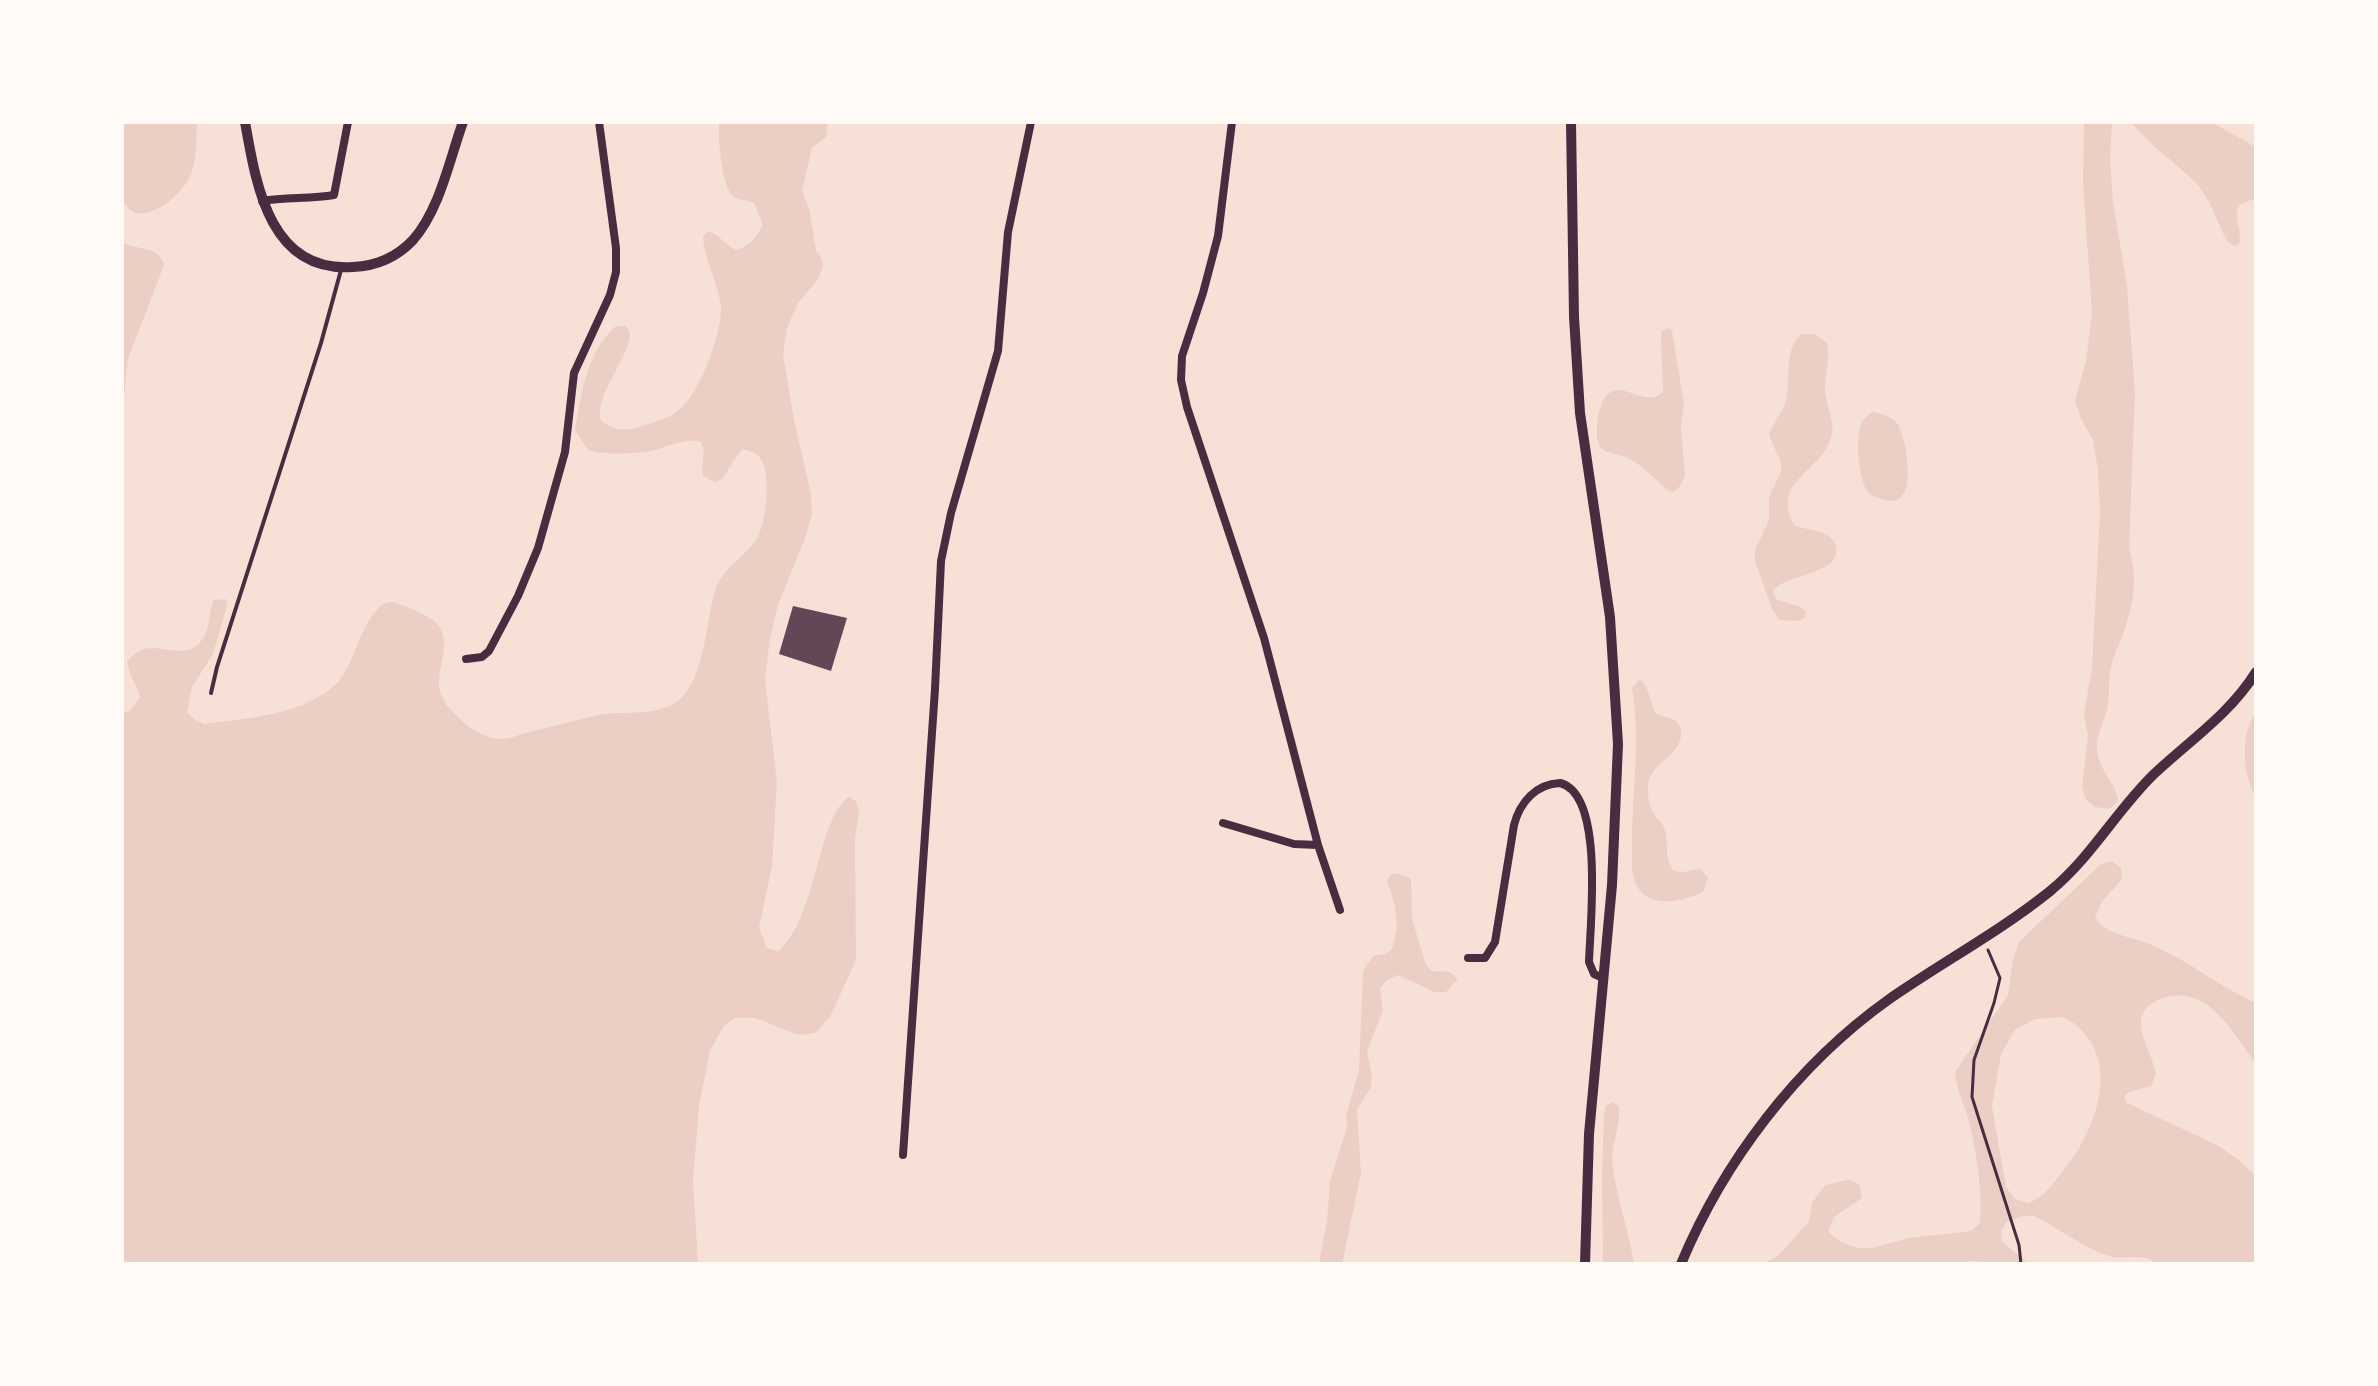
<!DOCTYPE html>
<html>
<head>
<meta charset="utf-8">
<style>
  body { margin:0 }
  #map { position:relative; width:2378px; height:1386px; overflow:hidden; background:#f7e1d7; font-family:"DejaVu Sans",sans-serif }
  canvas { display:block }
  .frame { position:absolute; inset:0; border:124px solid #fffaf5; pointer-events:none }
</style>
</head>
<body>
<div id="map">
<canvas width="2378" height="1386"></canvas>
<div class="frame"></div>
</div>
<script>
const context = document.querySelector('canvas').getContext('2d');
context.lineJoin = 'round';
function fillPath(path, color) {
  context.fillStyle = color;
  context.fill(path, 'evenodd');
}
function trace(path, color, width, dash) {
  context.strokeStyle = color;
  context.lineWidth = width;
  context.lineCap = dash ? 'butt' : 'round';
  context.setLineDash(dash || []);
  context.stroke(path);
}
fillPath(new Path2D(`
  M 122,122 L 197,122 C 196,138 197,156 192,171 C 187,193 140,233 124,202 C 118,191 122,138 122,122 Z
  M 719,122 L 828,122 L 826,137 L 812,148 L 802,191 L 809,208 L 816,250 L 822,259 L 823,267 L 818,279 L 798,303 L 787,328 L 783,354 L 794,420 L 811,494 L 812,514 L 806,536 L 778,605 L 770,639 L 765,679 L 777,783 L 772,866 L 759,928 L 767,948 L 778,951 C 817,920 817,817 849,797 L 856,801 L 859,812 L 855,838 L 856,960 L 830,1017 L 815,1033 L 799,1035 L 755,1018 L 735,1018 L 724,1026 L 710,1051 L 699,1106 L 693,1181 L 698,1264 L 122,1264 L 122,712 L 130,711 L 140,697 C 136,685 129,675 127,662 C 151,628 182,671 204,637 C 211,625 208,611 214,600 L 226,599 L 227,606 L 213,654 L 192,687 L 187,712 L 194,719 L 204,724 C 248,718 308,715 340,680 C 356,661 369,593 396,603 C 408,607 432,616 439,626 C 452,646 435,670 440,691 C 443,702 449,708 457,716 C 475,734 496,746 521,734 C 547,728 572,721 598,715 C 623,710 659,718 680,699 C 705,676 706,621 715,590 C 722,568 746,557 757,538 C 766,523 771,478 762,461 C 758,453 750,451 742,449 L 722,479 L 715,482 L 703,476 C 700,464 707,454 701,442 C 685,436 663,450 646,452 C 628,454 605,455 588,450 L 575,430 C 581,394 587,351 616,326 L 626,326 L 630,333 C 628,363 598,386 600,419 C 616,435 632,430 651,423 C 659,420 668,418 674,414 C 699,397 721,337 721,308 C 720,287 704,261 703,236 L 708,231 C 719,234 725,245 736,250 C 750,247 756,237 763,225 L 754,203 C 748,200 741,200 735,198 C 721,190 718,137 719,122 Z
  M 2084,122 L 2112,122 L 2110,161 L 2113,202 L 2127,286 L 2135,392 L 2129,548 C 2138,581 2134,600 2124,632 C 2120,644 2113,655 2111,667 C 2108,681 2110,695 2107,710 C 2105,721 2097,733 2097,745 C 2096,770 2117,782 2118,801 L 2109,809 L 2095,807 L 2086,800 L 2082,787 L 2088,736 L 2084,715 L 2092,667 L 2100,513 L 2098,471 L 2093,440 L 2081,419 L 2075,401 L 2086,361 L 2092,312 L 2083,184 Z
  M 2131,122 L 2211,122 L 2256,147 L 2256,198 L 2239,205 C 2233,221 2243,228 2239,244 L 2234,246 L 2228,242 C 2216,222 2212,200 2195,182 C 2174,161 2150,146 2131,122 Z
  M 122,242 C 137,251 159,245 164,265 L 128,359 L 122,414 Z
  M 1668,328 L 1672,331 L 1684,404 L 1681,426 L 1685,476 L 1681,485 L 1674,492 L 1667,490 C 1657,481 1647,470 1635,462 C 1612,447 1591,462 1598,418 C 1608,360 1644,415 1663,391 L 1661,338 L 1662,331 Z
  M 1802,334 L 1815,334 L 1827,343 C 1830,359 1826,370 1825,386 C 1824,405 1838,422 1830,441 C 1816,475 1770,483 1795,526 C 1805,529 1817,530 1825,534 C 1831,537 1836,542 1836,549 C 1839,575 1787,573 1773,591 L 1776,599 L 1801,607 L 1806,612 L 1805,618 L 1799,621 L 1780,620 L 1773,611 L 1755,562 L 1755,550 L 1769,520 L 1769,497 L 1781,472 L 1781,463 L 1769,435 C 1773,422 1783,413 1786,400 C 1791,378 1783,349 1802,334 Z
  M 1872,412 C 1881,413 1890,416 1896,422 C 1906,433 1912,481 1904,493 C 1901,498 1899,499 1894,501 C 1886,500 1876,499 1870,494 C 1858,485 1856,440 1860,427 C 1862,420 1867,416 1872,412 Z
  M 1639,680 L 1642,681 C 1650,691 1650,702 1656,714 C 1666,717 1683,719 1681,735 C 1680,754 1655,762 1649,780 C 1646,789 1649,808 1655,816 C 1659,821 1663,823 1665,830 C 1669,841 1663,865 1676,871 C 1683,874 1693,869 1701,869 L 1708,878 L 1703,892 C 1683,901 1650,910 1637,886 C 1630,874 1632,856 1632,843 C 1632,792 1641,738 1632,688 Z
  M 2256,713 L 2256,798 C 2243,775 2239,735 2256,713 Z
  M 2112,861 L 2121,868 L 2122,879 L 2102,902 L 2095,917 C 2104,934 2128,936 2144,942 C 2185,957 2217,986 2256,1003 L 2256,1064 C 2233,1033 2207,982 2161,999 C 2151,1003 2142,1009 2141,1020 C 2140,1038 2153,1057 2156,1074 L 2151,1086 L 2129,1092 L 2124,1097 L 2127,1103 L 2217,1145 L 2239,1160 L 2256,1176 L 2256,1264 L 2153,1264 L 2152,1260 C 2138,1254 2127,1259 2114,1257 C 2088,1252 2059,1227 2033,1216 L 2024,1216 L 2006,1222 L 2001,1232 L 2002,1242 L 2029,1264 L 1971,1261 L 1953,1264 L 1763,1264 L 1778,1256 L 1809,1221 L 1812,1203 L 1825,1185 L 1848,1180 L 1859,1184 L 1862,1198 L 1834,1217 L 1828,1232 L 1841,1242 L 1858,1248 L 1872,1248 L 1909,1238 L 1971,1231 L 1980,1223 C 1983,1193 1976,1145 1967,1115 C 1963,1101 1956,1088 1955,1072 L 2008,995 L 2013,959 L 2019,942 L 2101,864 ZM 2064,1017 C 2127,1052 2097,1132 2060,1175 C 2050,1187 2043,1198 2028,1203 L 2015,1199 L 2006,1187 L 1992,1106 L 2001,1054 L 2015,1030 L 2035,1019 Z
  M 1397,873 L 1411,879 L 1412,919 L 1426,965 L 1432,971 L 1450,972 L 1458,979 L 1446,992 L 1434,992 L 1398,975 L 1387,980 L 1380,988 L 1383,1011 L 1367,1051 L 1372,1076 L 1371,1087 L 1357,1110 L 1361,1173 L 1342,1264 L 1319,1264 L 1327,1220 L 1330,1181 L 1347,1127 L 1346,1116 L 1359,1070 L 1363,971 L 1373,956 L 1385,954 L 1392,949 L 1397,929 L 1395,905 L 1387,881 L 1391,874 Z
  M 1613,1102 L 1619,1106 C 1621,1127 1610,1145 1613,1167 C 1617,1200 1629,1231 1634,1264 L 1603,1264 L 1602,1173 L 1604,1115 L 1606,1106 Z`), '#ebcfc5');
fillPath(new Path2D(`
  M 793,606 L 847,618 L 831,671 L 779,654 Z`), '#644757');
trace(new Path2D(`
  M 1988,950 L 2000,978 L 1994,1003 L 1974,1060 L 1972,1097 L 2019,1245 L 2021,1264`), '#4a2c40', 3);
trace(new Path2D(`
  M 211,693 L 217,667 L 321,343 L 341,270`), '#4a2c40', 4);
trace(new Path2D(`
  M 1232,122 L 1218,236 L 1203,293 L 1182,356 L 1181,380 L 1187,407 L 1264,638 L 1318,845 L 1340,910
  M 262,201 C 286,197 310,199 334,195 L 348,122
  M 466,659 L 482,657 L 489,651 L 518,596 L 538,548 L 565,452 L 574,373 L 610,295 L 616,272 L 616,248 L 599,122
  M 1223,823 L 1294,844 L 1318,845
  M 1468,958 L 1485,958 L 1495,942 L 1514,825 C 1520,802 1536,784 1560,783 C 1605,794 1590,925 1589,962 L 1594,974 L 1603,978
  M 903,1155 L 935,689 L 941,561 L 951,513 L 998,351 L 1008,232 L 1031,122`), '#4a2c40', 8);
trace(new Path2D(`
  M 245,122 C 256,184 269,273 353,267 C 376,266 397,257 413,240 C 440,209 449,161 463,122
  M 1571,122 L 1574,317 L 1580,413 L 1610,617 L 1618,744 L 1612,885 L 1589,1134 L 1585,1264
  M 1681,1264 C 1724,1161 1797,1065 1888,1000 C 1941,963 1999,932 2049,892 C 2091,858 2116,811 2154,774 C 2189,741 2230,714 2256,672`), '#4a2c40', 10);
</script>
</body>
</html>
